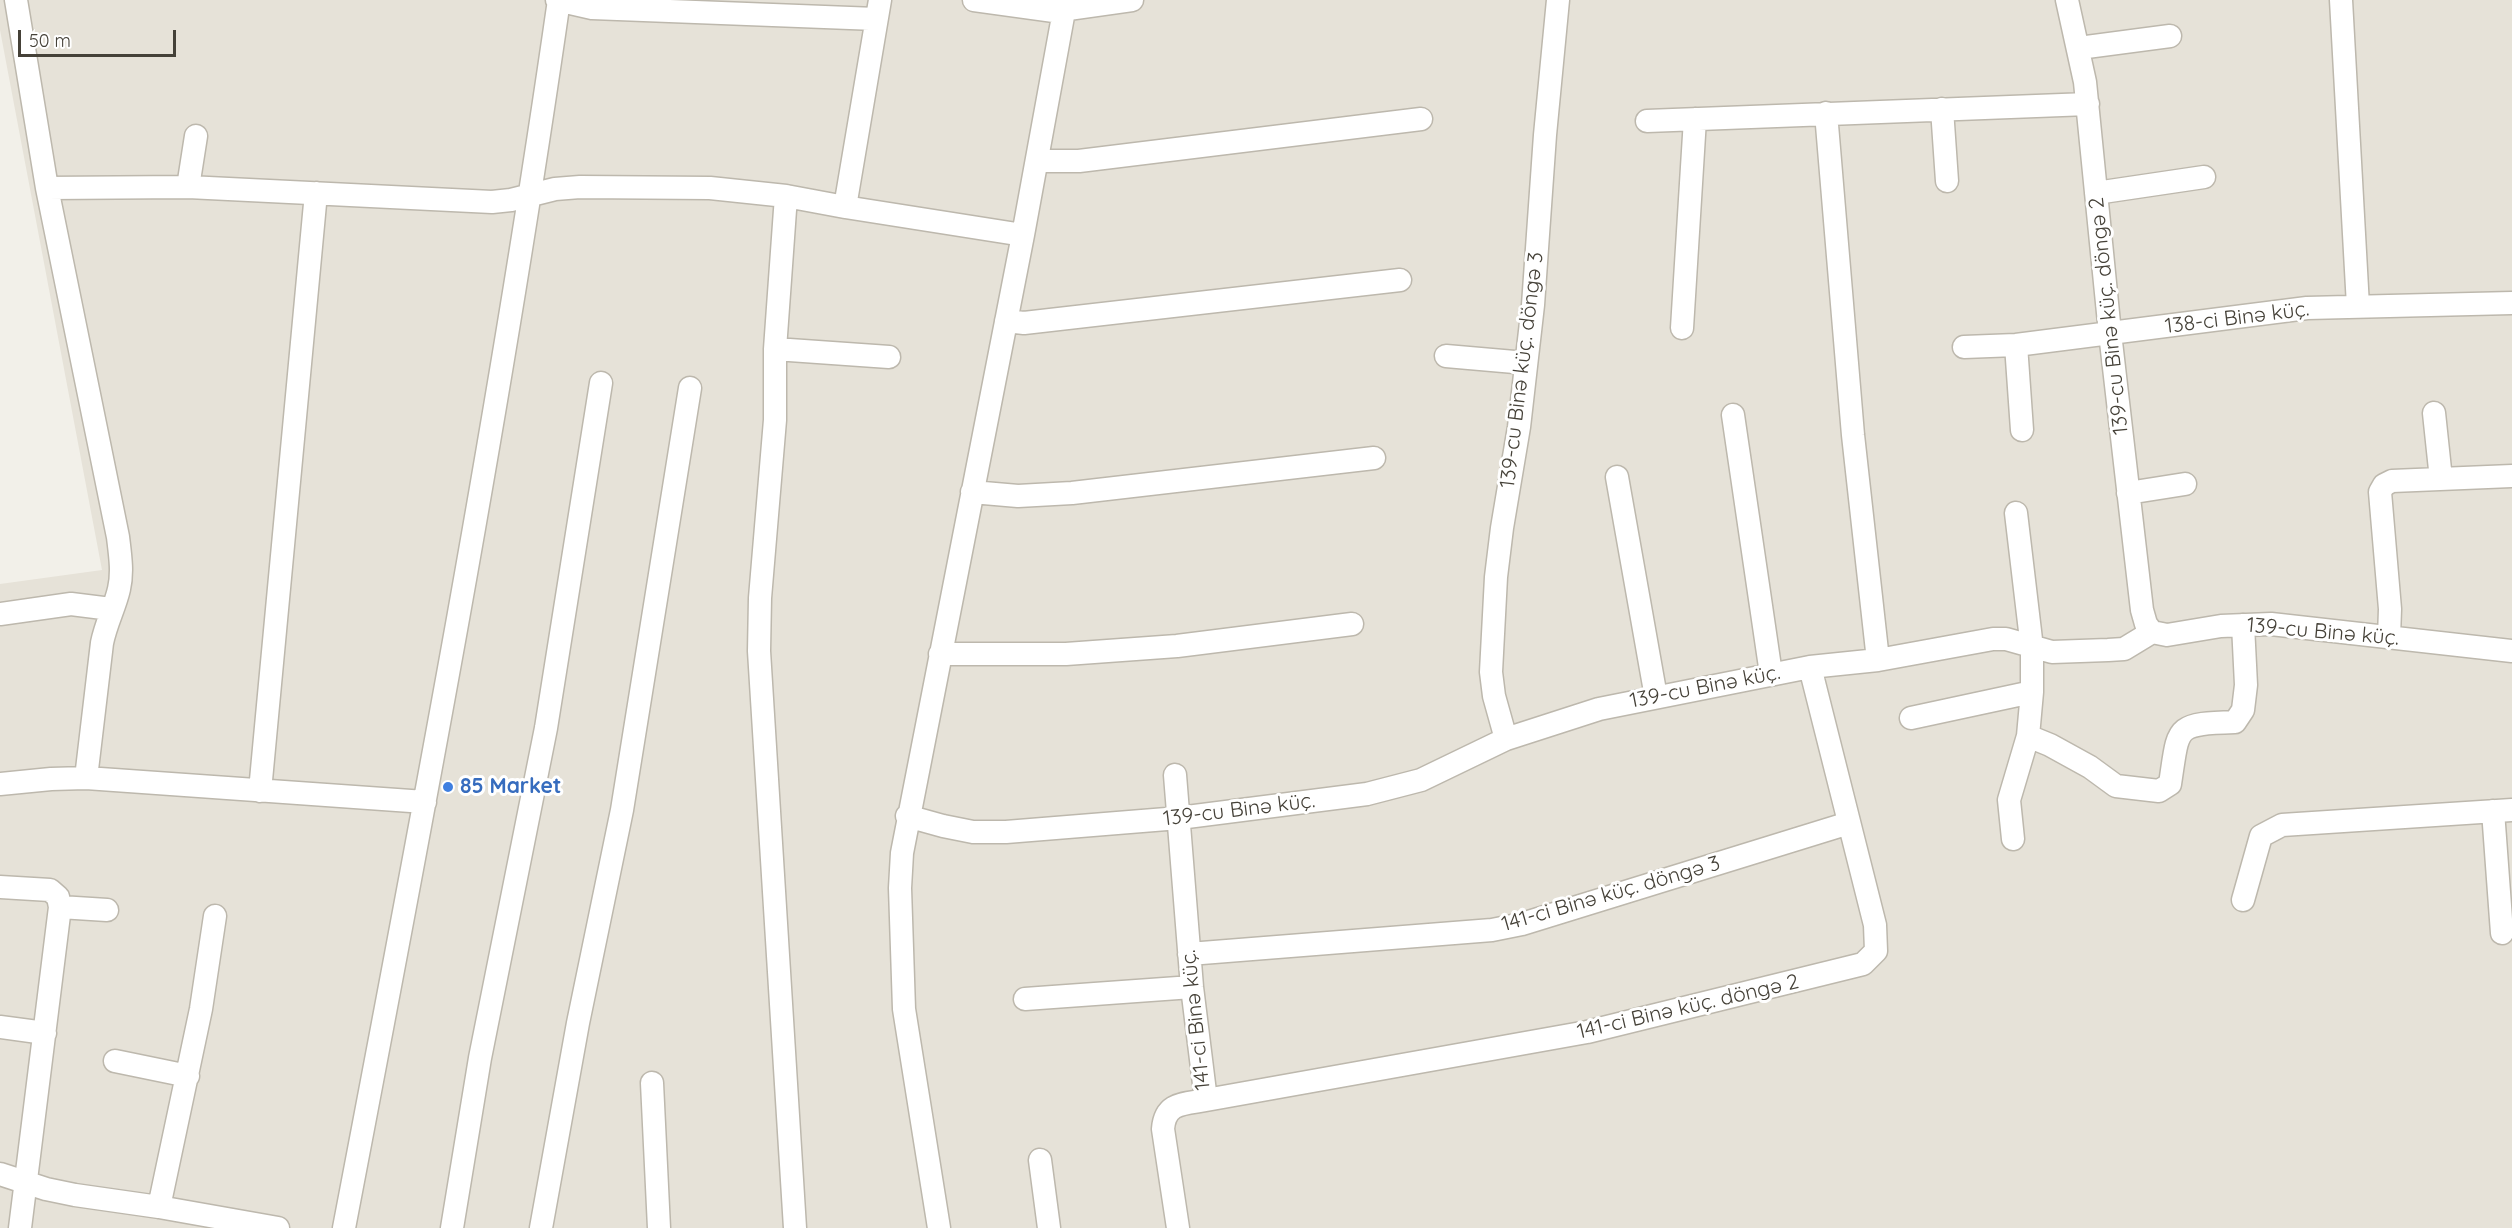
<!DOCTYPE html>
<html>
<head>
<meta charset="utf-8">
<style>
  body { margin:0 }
  #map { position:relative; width:2512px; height:1228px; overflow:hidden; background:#f2f0e9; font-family:Quicksand,sans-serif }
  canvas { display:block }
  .scale { position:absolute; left:18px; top:30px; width:158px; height:27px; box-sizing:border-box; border:3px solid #454138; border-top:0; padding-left:8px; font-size:18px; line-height:21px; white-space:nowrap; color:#454138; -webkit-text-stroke:4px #fff; paint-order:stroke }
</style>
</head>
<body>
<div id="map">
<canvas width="2512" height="1228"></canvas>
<div class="scale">50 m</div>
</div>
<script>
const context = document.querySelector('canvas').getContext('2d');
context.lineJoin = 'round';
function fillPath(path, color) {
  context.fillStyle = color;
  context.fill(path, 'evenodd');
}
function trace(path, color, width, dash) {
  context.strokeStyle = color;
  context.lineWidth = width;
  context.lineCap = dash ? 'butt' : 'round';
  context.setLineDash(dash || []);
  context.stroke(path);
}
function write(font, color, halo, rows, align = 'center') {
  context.font = font + ' Quicksand,sans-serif';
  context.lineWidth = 6;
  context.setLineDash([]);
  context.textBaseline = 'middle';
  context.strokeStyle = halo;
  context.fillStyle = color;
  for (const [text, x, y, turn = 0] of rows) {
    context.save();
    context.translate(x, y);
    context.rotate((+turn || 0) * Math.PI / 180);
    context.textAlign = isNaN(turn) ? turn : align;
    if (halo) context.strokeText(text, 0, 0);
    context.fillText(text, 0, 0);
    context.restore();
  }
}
fillPath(new Path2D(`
  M 0,0 L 2512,0 L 2512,1228 L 0,1228 L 0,584 L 102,570 L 0,30 Z`), '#e6e2d8');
const minor = new Path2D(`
  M 16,0 L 47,188 L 118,537 C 120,554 123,572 119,589 C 115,607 106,623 102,643 L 86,778
  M 557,0 L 592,8 L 876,19
  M 974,0 L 1054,11 L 1132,0
  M 2067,0 L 2085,82 L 2110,333 L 2142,610 L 2146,624 L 2152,632
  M 2341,0 L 2358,306
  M 2079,48 L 2170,36
  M 1942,109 L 1947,181
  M 1826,113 L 1853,435 L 1878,660
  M 1647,121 L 2088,104
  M 1037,161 L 1079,161 L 1421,119
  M 188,187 L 196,136
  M 47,188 L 188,187 L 492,202 L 511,200 L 555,189 L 580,187 L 710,188 L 786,196 L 845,207 L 1023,235
  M 2096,193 L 2204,177
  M 786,196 L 775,349 L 775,420 L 760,598 L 759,651 L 795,1228
  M 845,207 L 880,0
  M 1006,321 L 1024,323 L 1400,280
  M 1682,328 L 1695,119
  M 2016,345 L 2022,430
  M 1964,347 L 2016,345 L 2307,308 L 2512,303
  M 775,349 L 889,357
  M 1446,356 L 1526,363
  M 2434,413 L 2441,479
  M 1733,415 L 1771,674
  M 1617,477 L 1656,697
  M 972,492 L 1018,496 L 1072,493 L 1374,458
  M 2128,493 L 2185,484
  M 0,614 L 71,604 L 111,609
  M 2152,632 L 2167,635 L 2221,626 L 2271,624 L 2512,651
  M 2389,637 L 2390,609 L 2380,492 L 2384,485 L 2392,481 L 2512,476
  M 940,654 L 1066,654 L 1177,646 L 1352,624
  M 1911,718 L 2032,692
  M 2028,736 L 2050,745 L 2090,767 L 2116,786 L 2159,791 L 2170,784 C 2179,726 2173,724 2235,722 L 2243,710 L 2246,685 L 2243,625
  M 1506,739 L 1494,696 L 1491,672 L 1496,577 L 1502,528 L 1519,427 L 1533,305 L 1545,135 L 1558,0
  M 1175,775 L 1192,987 L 1206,1100 C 1184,1104 1165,1102 1163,1129 L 1178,1228
  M 0,784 L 51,779 L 86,778 L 425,802
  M 260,791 L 316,193
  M 2493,811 L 2502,933
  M 907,816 L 943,826 L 973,832 L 1006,832 L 1179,818 L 1367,794 L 1421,780 L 1506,739 L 1599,709 L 1810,667 L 1878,660 L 1993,639 L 2006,639 L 2052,652 L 2108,650 L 2124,649 L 2152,632
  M 2013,839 L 2009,800 L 2028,736 L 2032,692 L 2032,648 L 2016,513
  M 0,887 L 50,890 L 58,897 L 60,907 L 20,1228
  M 2243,900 L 2261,836 L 2282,825 L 2512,810
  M 60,907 L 107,910
  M 1189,954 L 1492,930 L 1522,924 L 1849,823
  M 1025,999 L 1192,987
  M 0,1027 L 45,1033
  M 115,1061 L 188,1076
  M 652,1083 L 659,1228
  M 1206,1100 L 1587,1032 L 1863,964 L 1876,951 L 1875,925 L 1810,667
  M 1040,1160 L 1049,1228
  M 0,1174 L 46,1189 L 75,1195 L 159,1207 L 278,1228
  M 159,1207 L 201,1009 L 215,916
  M 344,1228 C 422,820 500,411 559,0
  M 452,1228 L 480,1058 L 546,728 L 601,383
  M 541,1228 L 578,1023 L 622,810 L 690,388
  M 939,1228 L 904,1009 L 900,888 L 902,853 L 1023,235 L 1066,0`);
trace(minor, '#bdb8ad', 25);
trace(minor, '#fff', 22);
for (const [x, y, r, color] of [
  [448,787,6,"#3f7fe0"]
]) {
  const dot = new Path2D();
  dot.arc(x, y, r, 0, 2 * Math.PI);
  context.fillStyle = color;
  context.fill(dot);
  trace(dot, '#fff', 2);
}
write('21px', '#454138', '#fff', [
  ["139-cu Binə küç. döngə 2",2109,316,-96],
  ["138-ci Binə küç.",2237,318,-7],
  ["139-cu Binə küç. döngə 3",1522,370,-83],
  ["139-cu Binə küç.",2323,632,5],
  ["139-cu Binə küç.",1705,687,-11],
  ["139-cu Binə küç.",1239,810,-7],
  ["141-ci Binə küç. döngə 3",1611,894,-16],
  ["141-ci Binə küç. döngə 2",1688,1007,-13],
  ["141-ci Binə küç.",1196,1020,-96]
]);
write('bold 21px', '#366cbe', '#fff', [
  ["85 Market",460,787]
], 'left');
</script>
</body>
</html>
